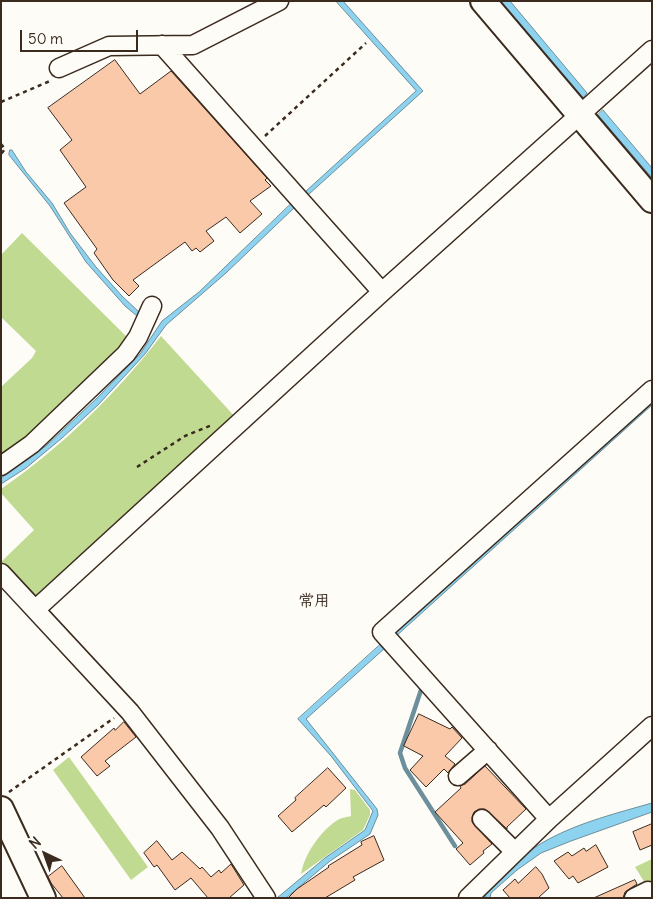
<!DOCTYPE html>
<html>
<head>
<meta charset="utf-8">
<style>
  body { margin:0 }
  #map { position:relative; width:653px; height:899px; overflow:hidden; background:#fdfcf7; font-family:Delius,sans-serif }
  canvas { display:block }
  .frame { position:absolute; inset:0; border:2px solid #3b2a1e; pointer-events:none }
  .north { position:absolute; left:20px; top:829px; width:50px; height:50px; -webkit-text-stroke:4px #fdfcf7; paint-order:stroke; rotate:318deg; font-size:14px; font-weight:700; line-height:20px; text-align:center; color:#3b2a1e }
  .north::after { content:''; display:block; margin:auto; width:18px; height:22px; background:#3b2a1e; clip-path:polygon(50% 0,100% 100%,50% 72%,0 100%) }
  .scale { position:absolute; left:20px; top:30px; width:118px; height:22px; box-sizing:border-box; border:2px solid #3b2a1e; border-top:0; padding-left:6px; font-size:15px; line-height:18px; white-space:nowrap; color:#3b2a1e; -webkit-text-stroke:4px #fdfcf7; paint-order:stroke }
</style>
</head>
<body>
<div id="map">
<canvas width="653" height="899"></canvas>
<div class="frame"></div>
<div class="north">N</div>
<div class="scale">50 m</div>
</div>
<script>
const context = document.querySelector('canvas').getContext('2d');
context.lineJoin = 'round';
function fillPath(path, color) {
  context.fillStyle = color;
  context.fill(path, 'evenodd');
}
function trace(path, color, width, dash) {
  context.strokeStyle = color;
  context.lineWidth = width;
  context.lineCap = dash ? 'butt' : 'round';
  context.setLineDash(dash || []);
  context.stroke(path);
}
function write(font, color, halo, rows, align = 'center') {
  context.font = font + ' Delius,"Klee One",sans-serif';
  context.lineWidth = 5;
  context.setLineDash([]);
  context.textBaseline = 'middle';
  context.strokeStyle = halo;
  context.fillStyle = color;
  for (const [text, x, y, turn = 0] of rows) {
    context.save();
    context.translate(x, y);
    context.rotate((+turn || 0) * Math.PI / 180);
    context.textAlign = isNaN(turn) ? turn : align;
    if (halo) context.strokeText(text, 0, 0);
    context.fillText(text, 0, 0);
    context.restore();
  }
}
fillPath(new Path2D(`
  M 22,233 L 131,341 L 1,462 L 1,387 L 32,358 L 36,351 L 1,317 L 1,255 Z
  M 161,336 L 237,419 L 45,595 L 34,597 L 1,562 L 34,530 L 1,493 L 1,489 C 62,447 116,394 161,336 Z
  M 69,757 L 148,867 L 131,880 L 53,770 Z
  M 350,789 L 355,790 L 370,810 L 370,815 L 363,830 L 301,874 C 304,855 320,832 336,821 C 340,818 347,817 351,816 Z
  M 652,859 L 652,889 L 648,888 L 635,867 Z`), '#c1da91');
const water = new Path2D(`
  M 336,1 L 343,1 L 423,91 L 308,195 L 305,192 L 416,91 Z
  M 500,1 L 510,1 L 587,93 L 583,98 Z
  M 603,110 L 652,168 L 652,178 L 598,115 Z
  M 10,150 L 12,150 L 26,172 L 52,203 L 70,233 L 96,267 L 122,296 L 139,312 L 137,316 L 125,306 L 86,262 L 50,206 L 9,155 Z
  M 292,203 L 296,206 L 226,273 L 166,325 L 145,354 L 98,405 L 62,438 L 26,468 L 1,484 L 1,478 L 47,445 L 96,399 L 140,354 L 162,321 L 199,292 Z
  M 652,399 L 652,405 L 394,638 L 392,635 Z
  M 381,644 L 385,648 L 306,719 L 377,809 L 378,815 L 370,834 L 330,861 L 286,898 L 277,898 L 325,858 L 365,830 L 373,811 L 331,756 L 298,719 Z
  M 652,803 L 652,812 L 571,841 L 541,853 L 517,870 L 491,893 L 490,898 L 485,897 L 486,890 C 506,873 525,851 549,839 C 581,822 617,813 652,803 Z`);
fillPath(water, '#8dd2ef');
trace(water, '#6c8f9b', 1);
trace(new Path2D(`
  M 422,687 L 400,753 L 405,768 L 455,846`), '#6c8f9b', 4.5);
const building = new Path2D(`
  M 115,60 L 140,94 L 171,71 L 267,178 L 265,180 L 271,186 L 250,201 L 262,214 L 240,233 L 226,217 L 206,231 L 214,241 L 200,252 L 196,248 L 192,251 L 185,242 L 133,280 L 139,286 L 129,296 L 113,280 L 94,253 L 97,249 L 64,203 L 86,187 L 60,150 L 72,140 L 48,108 Z
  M 419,714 L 450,729 L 452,727 L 462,738 L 445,756 L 455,764 L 448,773 L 444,769 L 426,787 L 410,770 L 423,756 L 404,746 Z
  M 124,722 L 136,737 L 105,761 L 110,766 L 97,776 L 81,757 L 114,728 L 115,730 Z
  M 485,766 L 526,809 L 507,827 L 507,829 L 485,809 L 479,809 L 474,812 L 472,817 L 472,822 L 492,844 L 483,851 L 484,853 L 470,865 L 456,849 L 463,843 L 435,812 L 461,788 L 460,786 L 465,784 Z
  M 328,768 L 346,788 L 326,807 L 324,805 L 292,832 L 278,816 L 296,800 L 295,798 Z
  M 652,824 L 652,845 L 640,850 L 633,832 Z
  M 374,836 L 384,860 L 353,877 L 355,880 L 325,898 L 288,898 L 297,889 L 329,867 L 328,866 L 362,845 L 361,842 Z
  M 157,841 L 172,860 L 182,852 L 200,869 L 202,867 L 211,877 L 219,870 L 221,873 L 231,864 L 244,885 L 229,898 L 208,898 L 191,878 L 175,890 L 157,865 L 154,867 L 144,853 Z
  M 596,845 L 608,867 L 578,883 L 573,876 L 569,879 L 554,861 L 568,852 L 572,856 L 584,848 L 586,851 Z
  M 62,866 L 85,898 L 63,898 L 51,883 L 48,877 Z
  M 536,867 L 542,874 L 549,888 L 538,898 L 510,898 L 503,890 L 515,879 L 518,883 Z
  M 635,880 L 637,884 L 625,892 L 623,898 L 594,898 Z`);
fillPath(building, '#fac9aa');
trace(building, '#3b2a1e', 1);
const street = new Path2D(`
  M 162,45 L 382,292
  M 59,68 L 109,46 L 193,45 L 279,1
  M 1,466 L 32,444 L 126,354 L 138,337 L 152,306
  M 1,573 L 130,712 L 220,828 L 266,898
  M 36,609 L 382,292 L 652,50
  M 458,776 L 488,750
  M 482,819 L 515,852
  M 549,819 L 382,632 L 652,390
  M 468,898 L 549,819 L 652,726
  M 634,898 L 648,891 L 652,892`);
const secondary = new Path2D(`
  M 483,1 L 652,200
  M 1,809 L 43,898`);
trace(street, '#3b2a1e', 21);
trace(secondary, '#3b2a1e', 28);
trace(new Path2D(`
  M 1,102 L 50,81
  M 265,136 L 366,43
  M 1,144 L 5,149 L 1,154
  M 137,467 L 185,436 L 212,425
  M 9,792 L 114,718`), '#3b2a1e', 2.5, [4, 4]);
trace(street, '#fdfcf7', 18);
trace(secondary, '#fdfcf7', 24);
write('bold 16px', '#3b2a1e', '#fdfcf7', [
  ["常用",314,601]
]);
</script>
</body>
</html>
